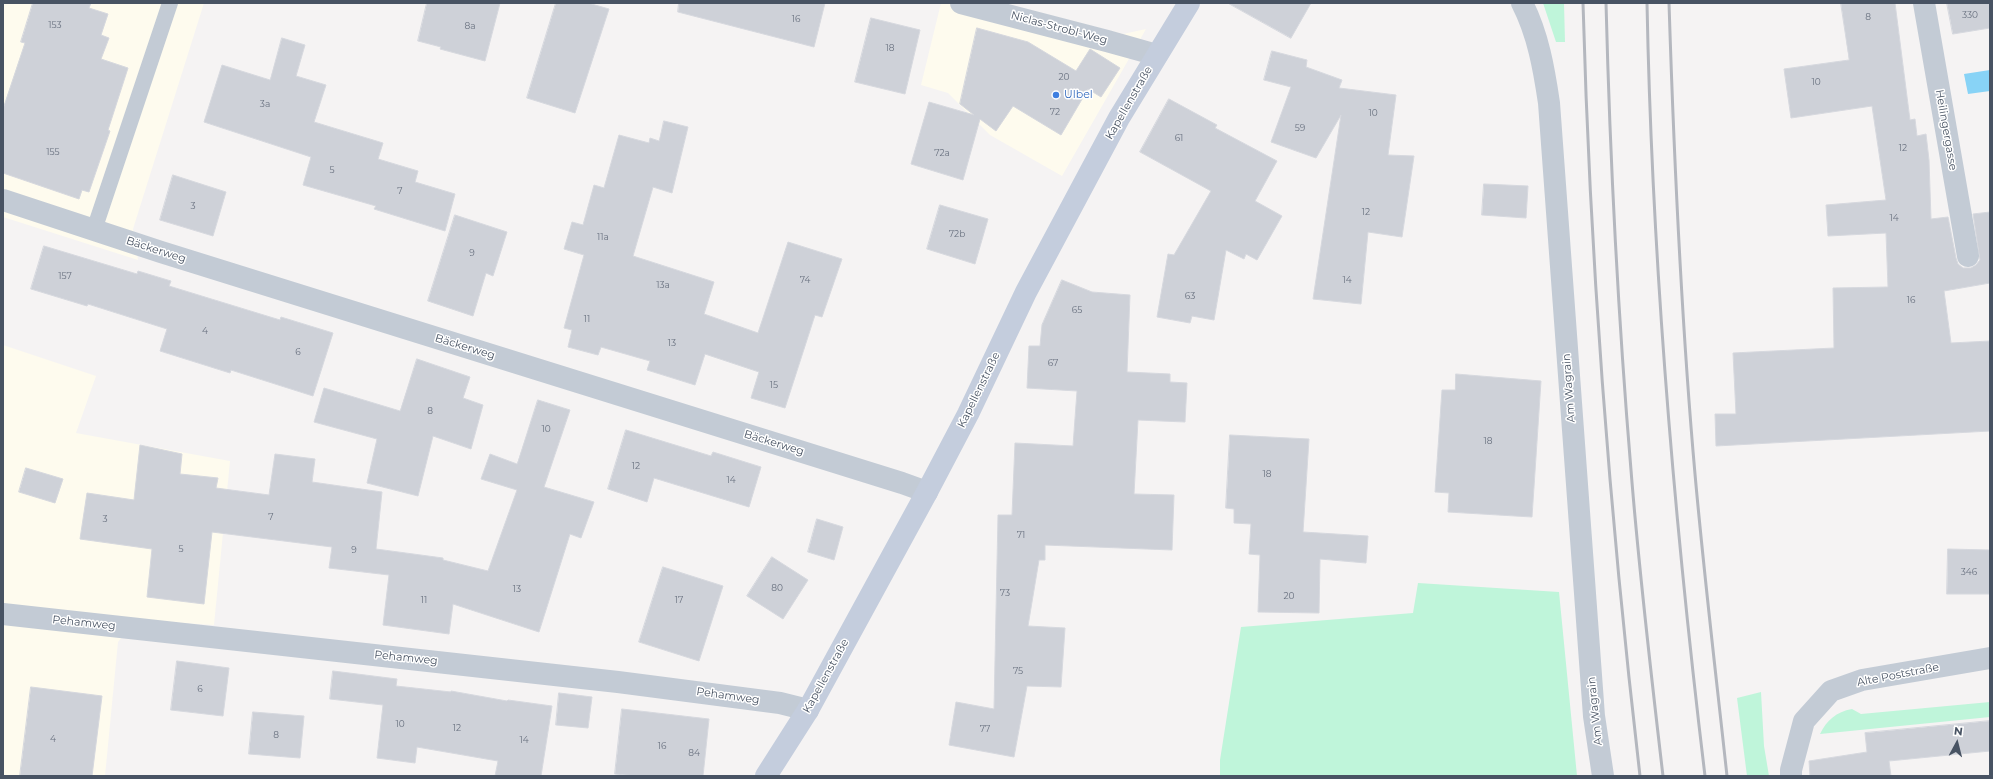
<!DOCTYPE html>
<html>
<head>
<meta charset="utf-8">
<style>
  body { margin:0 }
  #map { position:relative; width:1993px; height:779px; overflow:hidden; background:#f5f3f3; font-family:Montserrat,sans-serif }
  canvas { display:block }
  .frame { position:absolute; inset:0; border:4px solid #485363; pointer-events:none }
  .north { position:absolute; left:1937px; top:723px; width:40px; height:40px; -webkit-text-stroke:3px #fff; paint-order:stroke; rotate:7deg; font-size:11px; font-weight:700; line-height:16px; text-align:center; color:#485363 }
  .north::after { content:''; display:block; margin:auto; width:14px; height:18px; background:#485363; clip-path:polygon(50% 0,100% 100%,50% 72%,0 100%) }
</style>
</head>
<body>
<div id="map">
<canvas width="1993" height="779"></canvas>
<div class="frame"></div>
<div class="north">N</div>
</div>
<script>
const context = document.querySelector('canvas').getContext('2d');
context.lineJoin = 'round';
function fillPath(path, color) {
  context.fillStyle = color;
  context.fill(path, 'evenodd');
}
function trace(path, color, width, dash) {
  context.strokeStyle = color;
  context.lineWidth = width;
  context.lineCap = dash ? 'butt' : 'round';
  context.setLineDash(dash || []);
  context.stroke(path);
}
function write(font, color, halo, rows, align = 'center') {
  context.font = font + ' Montserrat,sans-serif';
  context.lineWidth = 3;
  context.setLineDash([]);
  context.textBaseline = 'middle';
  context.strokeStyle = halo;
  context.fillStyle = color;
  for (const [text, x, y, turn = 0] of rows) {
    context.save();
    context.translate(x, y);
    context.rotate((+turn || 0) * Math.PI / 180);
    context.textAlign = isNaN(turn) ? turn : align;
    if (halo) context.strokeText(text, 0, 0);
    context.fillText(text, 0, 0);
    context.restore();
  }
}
fillPath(new Path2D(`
  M 3,3 L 204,3 L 133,229 L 138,260 L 3,217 Z
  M 941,3 L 1002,3 L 1123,34 L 1146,29 L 1062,176 L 990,135 L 948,93 L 921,85 Z
  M 3,345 L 96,376 L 76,433 L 230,461 L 214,625 L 135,620 L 118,642 L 105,776 L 3,776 Z`), '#fefbee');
fillPath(new Path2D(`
  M 1543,3 L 1564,3 L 1565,42 L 1556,42 Z
  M 1418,583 L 1559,592 L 1577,776 L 1220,776 L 1220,760 L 1241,627 L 1413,613 Z
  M 1761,692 L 1764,746 L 1769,776 L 1747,776 L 1737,698 Z
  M 1990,702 L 1990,717 L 1820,734 C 1827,720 1836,712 1852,709 L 1861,714 Z`), '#bff5da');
fillPath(new Path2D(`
  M 1990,70 L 1990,91 L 1968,94 L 1964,74 Z`), '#88d3f6');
const building = new Path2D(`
  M 33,3 L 91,3 L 89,8 L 108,14 L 101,35 L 109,38 L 101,59 L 128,68 L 108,130 L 110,131 L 89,192 L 82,190 L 79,199 L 3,173 L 3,109 L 25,43 L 21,42 Z
  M 427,3 L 500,3 L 485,61 L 440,49 L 441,47 L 418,41 Z
  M 556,3 L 588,3 L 609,9 L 575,113 L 527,98 Z
  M 679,3 L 825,3 L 814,47 L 678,12 Z
  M 1228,3 L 1311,3 L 1291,38 Z
  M 1841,3 L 1895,3 L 1910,120 L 1915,119 L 1917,136 L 1926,134 L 1929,160 L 1931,219 L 1948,217 L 1956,258 L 1958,264 L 1963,268 L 1971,268 L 1976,265 L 1980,260 L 1973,214 L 1990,212 L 1990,283 L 1944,291 L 1951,343 L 1990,341 L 1990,431 L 1716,446 L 1715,414 L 1736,414 L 1733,353 L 1834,348 L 1833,288 L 1888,287 L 1886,233 L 1828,236 L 1826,205 L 1886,200 L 1872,106 L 1791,118 L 1784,69 L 1849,60 Z
  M 1947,3 L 1990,3 L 1990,28 L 1953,34 Z
  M 871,18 L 920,30 L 905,94 L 855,82 Z
  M 977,28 L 1028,42 L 1076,71 L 1090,49 L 1120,68 L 1101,97 L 1088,89 L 1061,135 L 1013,106 L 996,131 L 980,119 L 963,180 L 911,164 L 929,102 L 974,115 L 960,104 Z
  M 282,38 L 305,45 L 296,76 L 326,85 L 314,122 L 383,143 L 378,159 L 418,171 L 415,182 L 455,194 L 445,231 L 374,209 L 376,206 L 303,185 L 311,157 L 204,122 L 222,65 L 270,80 Z
  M 1272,51 L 1307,60 L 1306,67 L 1342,80 L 1339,88 L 1396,95 L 1388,155 L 1414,156 L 1402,237 L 1368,232 L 1361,304 L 1313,299 L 1341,115 L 1316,158 L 1271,142 L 1291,87 L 1264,80 Z
  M 1169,99 L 1217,125 L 1215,128 L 1277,161 L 1255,201 L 1282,216 L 1257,260 L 1246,254 L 1244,259 L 1226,250 L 1214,320 L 1192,316 L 1190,323 L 1157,317 L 1168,254 L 1174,255 L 1211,191 L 1140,152 Z
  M 664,121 L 688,127 L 672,193 L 653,187 L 633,256 L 714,282 L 704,314 L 758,333 L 788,242 L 842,259 L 822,317 L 815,315 L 785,408 L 751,398 L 759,372 L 705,354 L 695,385 L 647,370 L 650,361 L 601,347 L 598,355 L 568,347 L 572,330 L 564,328 L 584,255 L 564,249 L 572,222 L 583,225 L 594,185 L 604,188 L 619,135 L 649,143 L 650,138 L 659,141 Z
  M 173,175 L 226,192 L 213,236 L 160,220 Z
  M 1484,184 L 1528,186 L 1526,218 L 1482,215 Z
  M 940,205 L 988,219 L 975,264 L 927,249 Z
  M 455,215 L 507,232 L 493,276 L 486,273 L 473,316 L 428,301 Z
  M 44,246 L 137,274 L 138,271 L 171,281 L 169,286 L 280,320 L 281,317 L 333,333 L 313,396 L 231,370 L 230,373 L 160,351 L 167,329 L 88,304 L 87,306 L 31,289 Z
  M 1062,280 L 1092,292 L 1130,295 L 1127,372 L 1170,374 L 1170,382 L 1187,383 L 1185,422 L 1138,420 L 1134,494 L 1174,495 L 1172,550 L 1045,545 L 1045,560 L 1039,560 L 1028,626 L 1065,628 L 1061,687 L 1027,686 L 1014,757 L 949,745 L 956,702 L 994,709 L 998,515 L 1012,515 L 1015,443 L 1073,446 L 1077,391 L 1027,388 L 1029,346 L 1040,346 L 1042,325 Z
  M 417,359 L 470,377 L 463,398 L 483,405 L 471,449 L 433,436 L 418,496 L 367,483 L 377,439 L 314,422 L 324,388 L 400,411 Z
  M 1456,374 L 1541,381 L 1532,517 L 1448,512 L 1449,493 L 1435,492 L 1442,390 L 1455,390 Z
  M 538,400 L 570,410 L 544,487 L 594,502 L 581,538 L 570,534 L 539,632 L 453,604 L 449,634 L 383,625 L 389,575 L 329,568 L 332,547 L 212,532 L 204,604 L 147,597 L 152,549 L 80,539 L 87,493 L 134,500 L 140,445 L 182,454 L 180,474 L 218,478 L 216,488 L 269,495 L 275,454 L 315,459 L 312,482 L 382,492 L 376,549 L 443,558 L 443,560 L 488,571 L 517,490 L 481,479 L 490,454 L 517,464 Z
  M 626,430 L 711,456 L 713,452 L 761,467 L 749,507 L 654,478 L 647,502 L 608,489 Z
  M 1230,435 L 1309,439 L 1303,532 L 1368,536 L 1366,563 L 1320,559 L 1319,613 L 1258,612 L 1260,555 L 1249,554 L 1251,524 L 1234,523 L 1234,509 L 1226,508 Z
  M 26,468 L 63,479 L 55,503 L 19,492 Z
  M 817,519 L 843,527 L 834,560 L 808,552 Z
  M 1948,549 L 1990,550 L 1990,594 L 1947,594 Z
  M 772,557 L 808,580 L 783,619 L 747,596 Z
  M 663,567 L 723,586 L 699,661 L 639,642 Z
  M 177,661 L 229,668 L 223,716 L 171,710 Z
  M 333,671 L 397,679 L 396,686 L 451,692 L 451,691 L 507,701 L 508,700 L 552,706 L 541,776 L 495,776 L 498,761 L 417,747 L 415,763 L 377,758 L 383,705 L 330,699 Z
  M 31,687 L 102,696 L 92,776 L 20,776 Z
  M 559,693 L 592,697 L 588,728 L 556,725 Z
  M 622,709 L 709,719 L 703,776 L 636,776 L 615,774 Z
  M 253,712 L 304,716 L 300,758 L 249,754 Z
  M 1990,721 L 1990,751 L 1889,761 L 1891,776 L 1810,776 L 1809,761 L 1867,752 L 1865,733 Z`);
fillPath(building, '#ced1d8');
trace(building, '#d6d8de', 1);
trace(new Path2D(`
  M 94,230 L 170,3`), '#c3cbd5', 16);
trace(new Path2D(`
  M 961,3 L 1107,41 L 1157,55
  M 1522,3 C 1538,34 1544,69 1549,103 L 1594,716 L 1603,776
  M 1924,3 L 1968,256
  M 3,200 L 161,252 L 902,483 L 927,492
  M 3,614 L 618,682 L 780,703 L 808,710`), '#c3cbd5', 22);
trace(new Path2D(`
  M 1791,776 L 1791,770 L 1804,721 L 1831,691 L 1862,680 L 1990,658`), '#c3cbd5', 22);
trace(new Path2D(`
  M 766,776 L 808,710 L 927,492 L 968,414 L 1026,292 L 1119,118 L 1189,3`), '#c4cddd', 22);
trace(new Path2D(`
  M 1583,3 C 1590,262 1610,519 1640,776
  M 1606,3 C 1610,159 1618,315 1631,470 C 1639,572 1651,674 1663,776
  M 1647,3 C 1652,262 1674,519 1705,776
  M 1669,3 C 1674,160 1681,317 1695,474 C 1704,575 1716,675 1727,776`), '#b4b7be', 3);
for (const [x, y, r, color] of [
  [1056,95,4,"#3f7fe0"]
]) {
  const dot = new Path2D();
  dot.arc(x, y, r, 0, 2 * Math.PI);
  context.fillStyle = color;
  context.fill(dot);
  trace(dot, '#fff', 1.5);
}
write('9px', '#6a7280', null, [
  ["330",1970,15],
  ["8",1868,17],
  ["16",796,19],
  ["153",55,25],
  ["8a",470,26],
  ["18",890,48],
  ["20",1064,77],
  ["10",1816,82],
  ["3a",265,104],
  ["72",1055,112],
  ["10",1373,113],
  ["59",1300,128],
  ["61",1179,138],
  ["12",1903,148],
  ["155",53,152],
  ["72a",942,153],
  ["5",332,170],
  ["7",400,191],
  ["3",193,206],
  ["12",1366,212],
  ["14",1894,218],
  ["72b",957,234],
  ["11a",603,237],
  ["9",472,253],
  ["157",65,276],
  ["74",805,280],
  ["14",1347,280],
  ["13a",663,285],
  ["63",1190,296],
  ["16",1911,300],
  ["65",1077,310],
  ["11",587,319],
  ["4",205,331],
  ["13",672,343],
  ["6",298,352],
  ["67",1053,363],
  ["15",774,385],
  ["8",430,411],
  ["10",546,429],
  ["18",1488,441],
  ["12",636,466],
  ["18",1267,474],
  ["14",731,480],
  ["7",271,517],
  ["3",105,519],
  ["71",1021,535],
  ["5",181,549],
  ["9",354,550],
  ["346",1969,572],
  ["80",777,588],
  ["13",517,589],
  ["73",1005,593],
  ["20",1289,596],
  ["11",424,600],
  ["17",679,600],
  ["75",1018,671],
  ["6",200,689],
  ["10",400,724],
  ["12",457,728],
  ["77",985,729],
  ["8",276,735],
  ["4",53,739],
  ["14",524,740],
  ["16",662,746],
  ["84",694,753]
]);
write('11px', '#485363', '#fff', [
  ["Niclas-Strobl-Weg",1059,28,15],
  ["Kapellenstraße",1129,103,-60],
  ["Heilingergasse",1946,130,80],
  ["Bäckerweg",156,250,18],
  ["Bäckerweg",465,347,17],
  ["Am Wagrain",1569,388,-94],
  ["Kapellenstraße",979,390,-64],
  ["Bäckerweg",774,443,17],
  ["Pehamweg",84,623,6],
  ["Pehamweg",406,658,6],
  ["Alte Poststraße",1898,675,-11],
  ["Kapellenstraße",826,676,-61],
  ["Pehamweg",728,696,8],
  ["Am Wagrain",1595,711,-96]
]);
write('11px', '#366cbe', '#fff', [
  ["Ulbel",1064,95]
], 'left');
</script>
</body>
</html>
